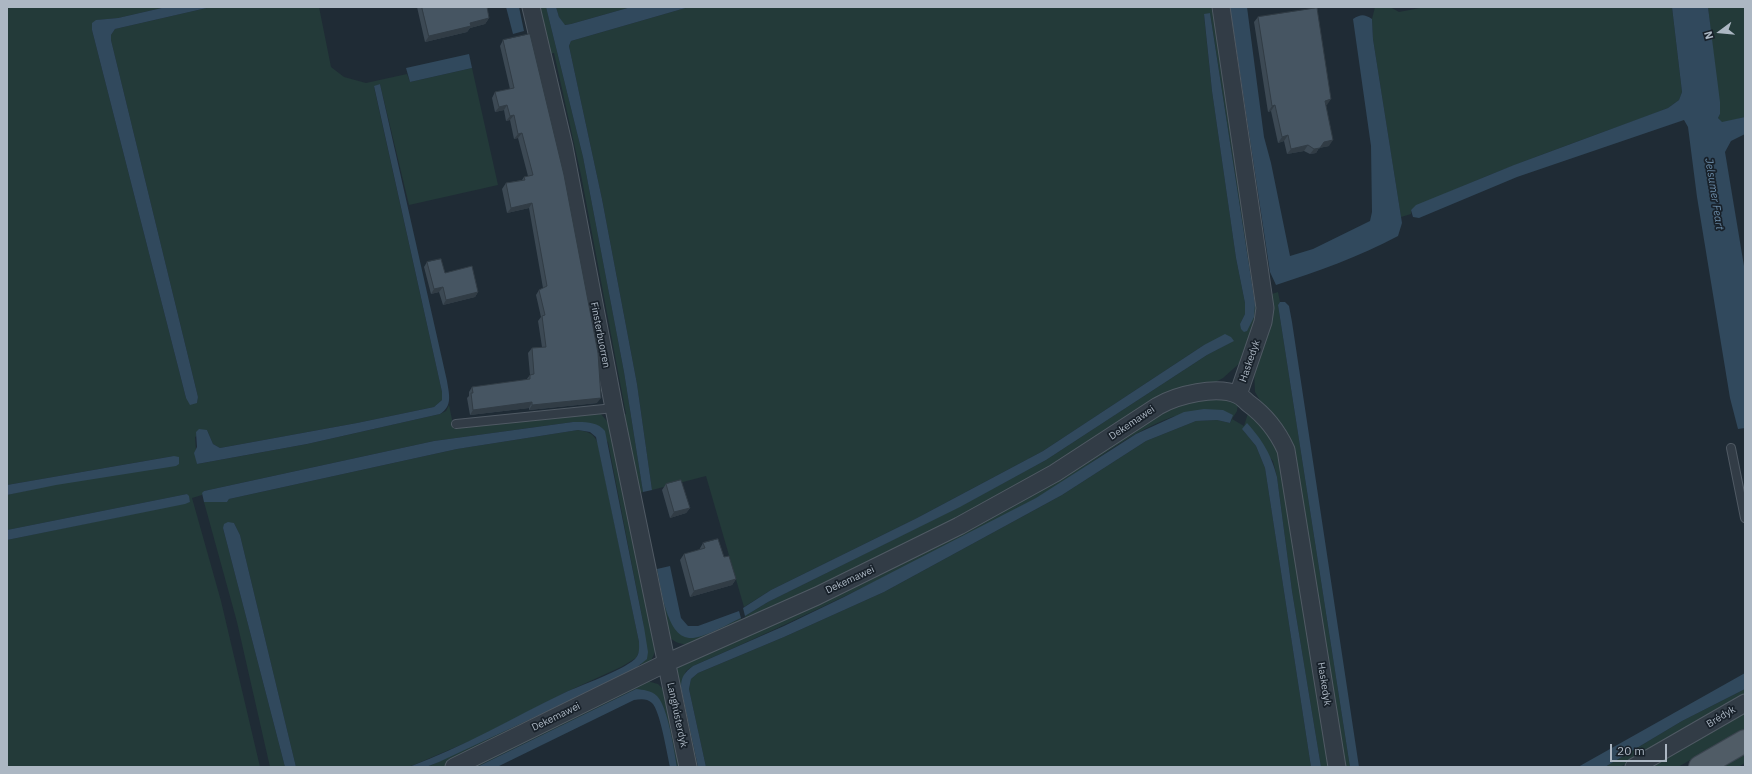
<!DOCTYPE html>
<html>
<head>
<meta charset="utf-8">
<style>
  body { margin:0 }
  #map { position:relative; width:1752px; height:774px; overflow:hidden; background:#1f2b35; font-family:"IBM Plex Sans",sans-serif }
  canvas { display:block }
  .frame { position:absolute; inset:0; border:8px solid #acb7c3; pointer-events:none }
  .north { position:absolute; left:1700px; top:12px; width:40px; height:40px; -webkit-text-stroke:3px #18212a; paint-order:stroke; rotate:254deg; font-size:11px; font-weight:700; line-height:16px; text-align:center; color:#acb7c3 }
  .north::after { content:''; display:block; margin:auto; width:14px; height:18px; background:#acb7c3; clip-path:polygon(50% 0,100% 100%,50% 72%,0 100%) }
  .scale { position:absolute; left:1610px; top:744px; width:57px; height:18px; box-sizing:border-box; border:2px solid #acb7c3; border-top:0; padding-left:5px; font-size:12px; line-height:14px; white-space:nowrap; color:#acb7c3; -webkit-text-stroke:3px #18212a; paint-order:stroke }
</style>
</head>
<body>
<div id="map">
<canvas width="1752" height="774"></canvas>
<div class="frame"></div>
<div class="north">N</div>
<div class="scale">20 m</div>
</div>
<script>
const context = document.querySelector('canvas').getContext('2d');
context.lineJoin = 'round';
function fillPath(path, color) {
  context.fillStyle = color;
  context.fill(path, 'evenodd');
}
function trace(path, color, width, dash) {
  context.strokeStyle = color;
  context.lineWidth = width;
  context.lineCap = dash ? 'butt' : 'round';
  context.setLineDash(dash || []);
  context.stroke(path);
}
function write(font, color, halo, rows, align = 'center') {
  context.font = font + ' "IBM Plex Sans",sans-serif';
  context.lineWidth = 3.5;
  context.setLineDash([]);
  context.textBaseline = 'middle';
  context.strokeStyle = halo;
  context.fillStyle = color;
  for (const [text, x, y, turn = 0] of rows) {
    context.save();
    context.translate(x, y);
    context.rotate((+turn || 0) * Math.PI / 180);
    context.textAlign = isNaN(turn) ? turn : align;
    if (halo) context.strokeText(text, 0, 0);
    context.fillText(text, 0, 0);
    context.restore();
  }
}
fillPath(new Path2D(`
  M 7,7 L 166,7 L 118,18 L 98,20 L 92,30 L 186,398 L 197,403 L 198,397 L 111,40 L 111,35 L 115,29 L 211,7 L 319,7 L 331,67 L 344,77 L 366,83 L 407,74 L 410,82 L 472,68 L 498,185 L 409,205 L 380,84 L 374,87 L 442,392 L 442,400 L 434,407 L 357,423 L 220,448 L 213,444 L 207,430 L 195,437 L 197,464 L 307,444 L 440,414 L 446,411 L 449,405 L 454,429 L 472,426 L 601,414 L 611,426 L 656,645 L 655,652 L 650,663 L 446,767 L 427,767 L 631,672 L 641,665 L 644,627 L 608,442 L 573,422 L 434,441 L 204,491 L 202,495 L 192,498 L 221,601 L 260,767 L 7,767 L 7,540 L 190,502 L 187,494 L 7,530 L 7,495 L 174,456 L 7,485 Z
  M 537,7 L 546,7 L 583,157 L 624,372 L 643,492 L 640,493 L 621,415 L 626,414 L 581,175 L 554,53 L 548,54 Z
  M 556,7 L 631,7 L 571,24 L 564,25 L 559,17 Z
  M 689,7 L 1211,7 L 1222,44 L 1259,319 L 1242,361 L 1223,378 L 1021,487 L 747,621 L 745,616 L 768,602 L 959,507 L 1046,460 L 1207,355 L 1233,341 L 1204,345 L 1043,451 L 917,518 L 771,590 L 744,607 L 706,476 L 652,490 L 637,384 L 602,199 L 569,46 L 571,41 ZM 1210,13 L 1255,304 L 1240,324 L 1245,314 L 1245,303 L 1236,258 L 1212,91 L 1204,15 Z
  M 1375,7 L 1390,7 L 1399,12 L 1425,7 L 1672,7 L 1682,92 L 1679,100 L 1668,108 C 1582,141 1494,169 1411,210 L 1411,214 L 1401,217 L 1373,39 L 1372,19 Z
  M 1708,7 L 1745,7 L 1745,117 L 1722,123 L 1718,118 L 1720,114 Z
  M 1278,292 L 1280,302 L 1278,305 L 1350,767 L 1342,767 L 1303,515 L 1264,407 L 1255,392 L 1254,369 L 1269,295 Z
  M 1207,398 L 1224,400 L 1238,404 L 1237,411 L 1232,419 L 1244,426 L 1249,410 L 1280,451 L 1332,767 L 1321,767 L 1292,591 L 1277,477 L 1273,461 L 1242,429 L 1256,446 L 1265,468 L 1311,767 L 706,767 L 689,689 L 691,679 L 698,673 L 784,637 L 884,592 L 1062,495 L 1146,441 L 1196,421 L 1217,420 L 1230,423 L 1232,419 C 1221,419 1180,414 1172,417 C 1124,434 1080,474 1035,499 C 923,560 809,615 693,666 L 686,671 L 681,688 L 698,767 L 693,767 L 675,673 L 678,667 L 692,658 L 1170,405 Z
  M 578,430 C 589,432 594,433 598,444 L 639,642 L 639,652 L 636,658 L 621,667 L 564,693 L 477,738 L 409,767 L 296,767 L 240,535 L 234,523 L 223,528 L 285,767 L 270,767 L 237,622 L 204,502 L 227,502 L 229,499 L 457,449 Z
  M 657,569 L 669,619 L 700,636 L 741,618 L 742,623 L 690,644 C 680,645 674,642 667,635 L 652,570 Z
  M 647,681 L 658,684 L 663,689 L 683,767 L 677,767 L 667,721 L 662,705 L 636,689 L 477,767 L 465,767 Z
  M 1745,689 L 1745,696 L 1620,767 L 1605,767 L 1682,721 Z
  M 1745,711 L 1745,729 L 1678,767 L 1647,767 Z
  M 1745,753 L 1745,763 L 1738,767 L 1721,767 Z`), '#233a39');
fillPath(new Path2D(`
  M 166,7 L 211,7 L 115,29 L 111,35 L 111,40 L 198,397 L 197,403 L 190,405 L 186,398 L 92,30 L 92,23 L 96,20 L 118,18 Z
  M 506,7 L 519,7 L 524,31 L 513,34 Z
  M 546,7 L 556,7 L 559,17 L 565,25 L 571,24 L 631,7 L 689,7 L 571,41 L 569,46 L 602,199 L 637,384 L 652,490 L 643,492 L 624,372 L 583,157 Z
  M 1230,7 L 1247,7 L 1264,137 L 1271,163 L 1290,256 L 1313,249 L 1370,221 L 1372,212 L 1371,146 L 1353,19 C 1361,14 1364,14 1372,19 L 1373,39 L 1402,223 L 1398,236 C 1359,257 1318,271 1276,285 L 1270,272 Z
  M 1672,7 L 1708,7 L 1720,102 L 1720,114 L 1718,118 L 1722,122 L 1745,117 L 1745,134 L 1731,141 L 1725,152 L 1745,272 L 1745,428 L 1738,429 L 1730,398 L 1697,197 L 1688,127 L 1684,120 L 1517,177 L 1419,218 L 1413,217 L 1411,210 L 1416,205 L 1514,165 L 1668,108 L 1679,100 L 1682,92 Z
  M 1210,13 L 1255,304 L 1254,317 L 1247,331 L 1244,332 L 1241,329 L 1240,324 L 1245,314 L 1245,303 L 1236,258 L 1212,91 L 1204,14 Z
  M 469,54 L 472,68 L 410,82 L 406,68 Z
  M 380,84 L 447,381 C 449,394 453,406 440,414 L 307,444 L 197,464 L 194,453 L 197,447 L 196,432 L 199,429 L 207,430 L 213,444 L 220,448 L 357,423 L 434,407 L 442,400 L 442,392 L 374,86 Z
  M 1280,302 L 1285,302 L 1289,306 L 1292,322 L 1359,767 L 1350,767 L 1278,305 Z
  M 1225,334 L 1231,337 L 1234,341 L 1207,355 L 1046,460 L 960,507 L 768,602 L 745,616 L 743,608 L 771,590 L 917,518 L 1043,451 L 1204,345 Z
  M 1204,409 L 1223,410 L 1233,415 L 1230,423 L 1217,420 L 1196,421 L 1146,441 L 1062,495 L 884,592 L 784,637 L 698,673 L 691,679 L 689,689 L 706,767 L 698,767 L 681,688 C 681,677 684,673 693,666 L 784,626 L 844,597 L 1036,498 L 1136,434 L 1184,412 Z
  M 573,422 C 584,422 597,421 605,431 L 644,627 L 648,652 L 647,659 L 631,672 L 439,762 L 426,767 L 409,767 C 463,747 512,718 564,693 C 583,684 620,672 635,659 C 640,654 639,648 639,642 L 596,437 L 590,432 L 578,430 L 457,449 L 229,499 L 227,502 L 204,502 L 202,493 L 204,491 L 434,441 Z
  M 1247,423 C 1263,441 1271,454 1277,477 L 1292,591 L 1321,767 L 1311,767 L 1265,468 L 1256,446 L 1242,429 Z
  M 174,456 L 179,457 L 179,464 L 176,466 L 56,485 L 7,495 L 7,485 Z
  M 187,494 L 189,496 L 190,502 L 185,504 L 7,540 L 7,530 Z
  M 228,522 L 234,523 L 240,535 L 296,767 L 285,767 L 223,528 L 224,524 Z
  M 670,566 L 681,618 L 688,626 L 698,626 L 739,611 L 741,618 C 728,624 703,639 689,638 C 666,636 661,587 657,569 Z
  M 1745,673 L 1745,689 L 1682,721 L 1605,767 L 1578,767 Z
  M 636,689 C 643,690 651,690 657,696 C 668,707 674,750 677,767 L 670,767 C 667,754 660,710 652,703 C 647,698 640,699 634,700 L 497,767 L 477,767 Z`), '#31495d');
const lane = new Path2D(`
  M 456,424 L 614,408
  M 1731,448 L 1745,518`);
const street = new Path2D(`
  M 531,7 L 564,147 L 614,408 L 688,767
  M 1221,7 L 1265,308 L 1263,322 L 1238,395
  M 454,767 L 666,663 L 817,596 L 959,526 L 1055,473 L 1158,406 C 1177,395 1217,385 1238,395 C 1242,397 1245,400 1248,403 C 1266,416 1277,430 1286,450 L 1337,767
  M 1634,767 L 1745,703`);
const primary = new Path2D(`
  M 1700,767 L 1745,741`);
trace(lane, '#505a64', 10);
trace(street, '#505a64', 19);
trace(primary, '#3c4550', 24);
trace(lane, '#323c46', 8);
trace(street, '#323c46', 17);
trace(primary, '#505c66', 22);
fillPath(new Path2D(`
  M 417,7 L 487,7 L 489,18 L 485,24 L 470,28 L 467,32 L 425,42 Z
  M 1312,7 L 1324,7 L 1317,8 L 1327,105 L 1326,105 L 1329,146 L 1319,148 L 1316,153 L 1310,154 L 1304,151 L 1287,154 L 1284,141 L 1278,143 L 1271,111 L 1268,112 L 1254,22 L 1258,17 L 1312,9 Z
  M 503,40 L 597,403 L 529,410 L 529,408 L 470,415 L 467,398 L 469,396 L 469,392 L 472,387 L 526,380 L 530,375 L 528,353 L 532,348 L 542,347 L 538,321 L 541,317 L 536,295 L 539,290 L 543,288 L 529,208 L 507,213 L 502,189 L 506,183 L 522,180 L 524,177 L 528,176 L 518,138 L 514,139 L 510,120 L 506,121 L 504,110 L 495,112 L 492,98 L 495,92 L 510,89 L 500,46 Z
  M 427,262 L 445,273 L 478,292 L 475,297 L 443,305 L 439,292 L 431,294 L 424,267 Z
  M 666,484 L 690,508 L 686,513 L 670,518 L 662,490 Z
  M 703,543 L 724,557 L 736,579 L 732,585 L 690,597 L 680,560 L 684,554 L 699,550 Z`), '#3c4954');
fillPath(new Path2D(`
  M 1314,7 L 1324,7 L 1312,9 Z
  M 489,18 L 485,24 L 470,28 L 467,32 L 425,42 L 429,36 L 470,23 Z
  M 1331,99 L 1327,105 L 1321,107 L 1325,101 Z
  M 507,105 L 504,110 L 495,112 L 499,107 Z
  M 1275,105 L 1271,111 L 1268,112 L 1272,106 Z
  M 514,115 L 510,120 L 506,121 L 510,116 Z
  M 522,133 L 518,138 L 514,139 L 518,134 Z
  M 1288,135 L 1284,141 L 1278,143 L 1282,137 Z
  M 1333,140 L 1329,146 L 1319,148 L 1316,153 L 1310,154 L 1314,149 L 1324,142 Z
  M 1308,145 L 1304,151 L 1287,154 L 1291,149 Z
  M 532,203 L 529,208 L 507,213 L 511,208 Z
  M 443,287 L 439,292 L 431,294 L 434,289 Z
  M 478,292 L 475,297 L 443,305 L 446,300 Z
  M 601,398 L 597,403 L 529,410 L 532,405 Z
  M 532,402 L 529,408 L 470,415 L 473,410 Z
  M 690,508 L 686,513 L 670,518 L 674,512 Z
  M 736,579 L 732,585 L 690,597 L 694,591 Z`), '#313c45');
const building = new Path2D(`
  M 422,7 L 487,7 L 489,18 L 470,23 L 471,26 L 429,36 Z
  M 1317,8 L 1331,99 L 1325,101 L 1333,140 L 1324,142 L 1320,148 L 1314,149 L 1308,145 L 1291,149 L 1288,135 L 1282,137 L 1275,105 L 1272,106 L 1258,17 Z
  M 530,34 L 564,175 L 598,353 L 601,398 L 532,405 L 532,402 L 473,410 L 471,393 L 473,393 L 472,387 L 530,379 L 530,375 L 534,374 L 532,348 L 546,347 L 542,316 L 545,315 L 539,290 L 547,286 L 532,203 L 511,208 L 506,183 L 525,180 L 524,177 L 533,175 L 522,133 L 518,134 L 514,115 L 510,116 L 507,105 L 499,107 L 495,92 L 514,88 L 503,40 Z
  M 441,259 L 445,273 L 472,266 L 478,292 L 446,300 L 443,287 L 434,289 L 427,262 Z
  M 681,480 L 690,508 L 674,512 L 666,484 Z
  M 718,539 L 724,557 L 729,556 L 736,579 L 694,591 L 684,554 L 705,548 L 703,543 Z`);
fillPath(building, '#465562');
trace(building, '#313c45', 1);
write('10px', '#acb7c3', '#18212a', [
  ["Finsterbuorren",600,335,79],
  ["Haskedyk",1250,361,-71],
  ["Dekemawei",1132,423,-34],
  ["Dekemawei",850,580,-25],
  ["Haskedyk",1324,684,81],
  ["Langhústerdyk",677,715,78],
  ["Dekemawei",556,717,-26],
  ["Brédyk",1721,717,-31]
]);
write('italic 11px', '#6b8ca9', '#18212a', [
  ["Jelsumer Feart",1714,194,81]
]);
</script>
</body>
</html>
